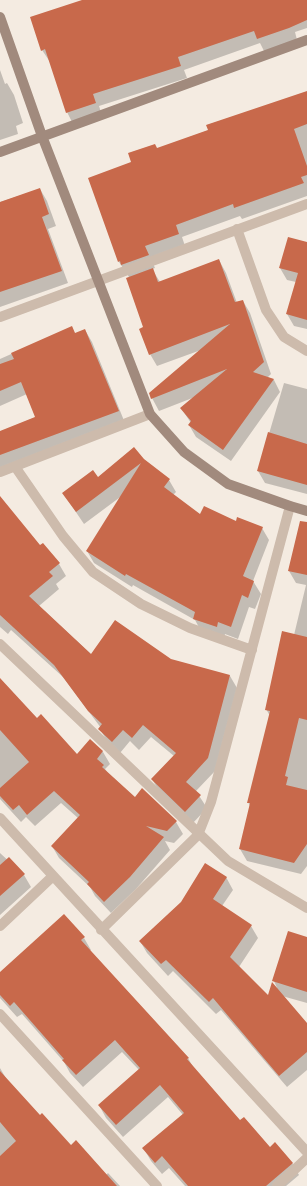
<!DOCTYPE html>
<html>
<head>
<meta charset="utf-8">
<style>
  body { margin:0 }
  canvas { display:block; background:#f4ebe1 }
</style>
</head>
<body>
<canvas width="307" height="1186"></canvas>
<script>
const context = document.querySelector('canvas').getContext('2d');
context.lineJoin = 'round';
function fillPath(path, color) {
  context.fillStyle = color;
  context.fill(path, 'evenodd');
}
function trace(path, color, width, dash) {
  context.strokeStyle = color;
  context.lineWidth = width;
  context.lineCap = dash ? 'butt' : 'round';
  context.setLineDash(dash || []);
  context.stroke(path);
}
fillPath(new Path2D(`
  M 95,0 L 307,0 L 307,28 L 295,32 L 297,40 L 264,51 L 260,43 L 184,70 L 187,78 L 99,106 L 102,115 L 73,124 L 67,112 L 50,62 L 42,50 Z
  M 0,70 L 5,84 L 7,83 L 14,95 L 23,123 L 16,126 L 18,134 L 0,140 Z
  M 307,93 L 307,196 L 242,219 L 240,216 L 182,237 L 185,246 L 151,259 L 155,268 L 152,269 L 160,282 L 219,260 L 226,273 L 237,303 L 243,301 L 250,313 L 271,374 L 267,378 L 274,380 L 280,392 L 231,461 L 196,437 L 189,425 L 191,423 L 181,408 L 195,397 L 159,411 L 152,398 L 201,350 L 157,366 L 150,354 L 145,328 L 129,277 L 119,262 L 89,179 L 132,163 L 157,149 L 209,130 L 207,125 Z
  M 40,189 L 47,201 L 56,226 L 48,229 L 68,283 L 0,307 L 0,202 Z
  M 307,243 L 307,329 L 294,326 L 287,314 L 296,282 L 287,280 L 280,268 Z
  M 72,327 L 75,334 L 85,330 L 92,342 L 125,423 L 0,469 L 0,432 L 36,417 L 27,394 L 0,406 L 0,359 Z
  M 284,383 L 307,389 L 307,494 L 265,483 L 258,471 Z
  M 143,459 L 169,480 L 176,492 L 173,495 L 200,516 L 262,528 L 269,540 L 253,581 L 261,594 L 255,609 L 249,607 L 238,639 L 225,634 L 224,639 L 201,631 L 195,620 L 133,585 L 132,587 L 94,563 L 87,551 L 123,495 L 84,524 L 63,493 Z
  M 40,546 L 59,564 L 66,576 L 56,584 L 59,589 L 39,606 L 92,655 L 170,660 L 230,676 L 237,688 L 215,771 L 196,791 L 207,808 L 193,823 L 159,791 L 152,779 L 174,756 L 151,737 L 139,750 L 130,741 L 120,753 L 107,741 L 100,729 L 101,728 L 63,677 L 11,630 L 8,634 L 0,627 L 0,574 Z
  M 307,557 L 307,866 L 301,874 L 247,861 L 240,849 L 250,806 L 248,802 L 270,716 L 266,709 L 294,635 L 306,585 L 296,583 L 289,571 Z
  M 0,683 L 37,720 L 77,756 L 90,740 L 103,752 L 110,764 L 105,769 L 108,773 L 135,798 L 176,822 L 183,834 L 174,843 L 165,841 L 170,850 L 136,889 L 111,913 L 95,896 L 90,887 L 59,858 L 52,846 L 78,818 L 61,803 L 35,826 L 26,817 L 21,822 L 0,799 Z
  M 0,853 L 24,875 L 31,887 L 0,915 Z
  M 226,877 L 233,890 L 222,906 L 251,926 L 258,938 L 239,967 L 269,997 L 277,988 L 274,981 L 307,938 L 307,1003 L 282,996 L 307,1025 L 307,1070 L 287,1087 L 221,1010 L 216,1014 L 173,971 L 168,976 L 147,953 L 140,941 Z
  M 84,938 L 91,950 L 89,951 L 188,1058 L 193,1067 L 240,1122 L 270,1149 L 292,1163 L 299,1175 L 286,1186 L 185,1186 L 169,1168 L 162,1174 L 151,1161 L 144,1149 L 183,1115 L 168,1097 L 123,1137 L 106,1118 L 99,1105 L 139,1070 L 122,1052 L 83,1087 L 70,1073 L 64,1062 L 22,1014 L 17,1017 L 0,998 L 0,973 Z
  M 0,1068 L 7,1080 L 39,1116 L 71,1146 L 106,1175 L 108,1173 L 120,1186 L 0,1186 Z`), '#0003');
fillPath(new Path2D(`
  M 82,0 L 307,0 L 307,20 L 289,28 L 257,39 L 254,31 L 178,57 L 181,66 L 93,94 L 96,103 L 66,113 L 45,49 L 41,51 L 30,17 Z
  M 307,91 L 307,124 L 294,129 L 307,166 L 307,175 L 301,177 L 304,183 L 234,208 L 233,204 L 176,225 L 179,234 L 145,246 L 149,255 L 121,265 L 120,261 L 118,262 L 88,178 L 131,162 L 128,153 L 155,144 L 157,148 L 208,130 L 206,125 Z
  M 40,188 L 49,214 L 42,217 L 62,271 L 0,292 L 0,202 Z
  M 288,237 L 307,242 L 307,320 L 286,314 L 298,273 L 279,268 Z
  M 219,259 L 235,302 L 243,300 L 264,362 L 253,372 L 274,379 L 223,450 L 188,425 L 191,421 L 180,408 L 227,369 L 151,399 L 149,393 L 230,324 L 149,355 L 139,329 L 143,327 L 126,278 L 153,268 L 158,282 Z
  M 72,326 L 75,333 L 85,329 L 119,411 L 0,455 L 0,431 L 35,417 L 21,382 L 0,391 L 0,364 L 14,359 L 11,353 Z
  M 268,432 L 307,444 L 307,485 L 257,471 Z
  M 134,447 L 144,459 L 170,479 L 164,487 L 200,514 L 204,506 L 236,521 L 237,517 L 263,527 L 243,576 L 254,581 L 248,598 L 242,595 L 231,627 L 218,622 L 217,627 L 193,619 L 195,612 L 126,574 L 125,576 L 86,551 L 141,463 L 76,512 L 62,493 L 93,470 L 98,477 Z
  M 0,496 L 40,545 L 43,543 L 60,563 L 49,572 L 53,576 L 29,596 L 91,654 L 115,620 L 171,659 L 230,675 L 208,758 L 186,782 L 201,795 L 185,812 L 151,779 L 176,753 L 143,725 L 132,738 L 123,730 L 112,742 L 98,729 L 102,724 L 88,711 L 54,665 L 0,615 Z
  M 300,521 L 307,522 L 307,575 L 288,571 Z
  M 282,631 L 307,637 L 307,720 L 299,718 L 285,776 L 288,777 L 286,785 L 307,790 L 307,844 L 294,863 L 239,849 L 250,803 L 247,803 L 270,711 L 265,710 Z
  M 0,678 L 37,718 L 41,714 L 77,754 L 90,739 L 103,751 L 97,759 L 104,765 L 102,767 L 135,797 L 142,788 L 177,821 L 167,831 L 146,826 L 164,837 L 130,877 L 104,902 L 87,884 L 89,882 L 51,846 L 80,815 L 54,791 L 27,815 L 19,805 L 13,810 L 0,796 L 0,788 L 29,762 L 0,730 Z
  M 9,857 L 25,874 L 0,896 L 0,865 Z
  M 205,863 L 227,877 L 213,899 L 252,925 L 230,957 L 268,995 L 272,982 L 307,1023 L 307,1052 L 279,1076 L 213,998 L 209,1002 L 166,960 L 161,964 L 139,941 L 181,902 Z
  M 64,914 L 85,937 L 81,940 L 189,1058 L 187,1059 L 240,1120 L 244,1117 L 270,1147 L 275,1142 L 293,1163 L 266,1186 L 188,1186 L 162,1156 L 155,1163 L 142,1148 L 184,1113 L 160,1085 L 116,1125 L 98,1105 L 140,1068 L 115,1040 L 76,1075 L 62,1060 L 64,1059 L 14,1002 L 10,1006 L 0,995 L 0,972 Z
  M 288,931 L 307,937 L 307,992 L 272,981 Z
  M 0,1071 L 40,1115 L 42,1113 L 71,1145 L 76,1140 L 117,1186 L 0,1186 L 0,1156 L 16,1141 L 0,1122 Z`), '#c8694b');
trace(new Path2D(`
  M 237,229 L 266,310 L 284,337 L 307,351
  M 0,317 L 307,204
  M 16,468 L 63,536 L 93,572 L 141,604 L 190,628 L 252,650
  M 0,472 L 150,414
  M 0,644 L 228,861 L 307,908
  M 0,818 L 307,1152
  M 0,926 L 53,876
  M 101,930 L 198,835 L 211,802 L 290,506
  M 0,1014 L 157,1186
  M 277,1186 L 307,1158`), '#cdbbac', 10);
trace(new Path2D(`
  M 0,17 L 42,136 L 150,414 L 184,452 L 228,484 L 290,506 L 307,511
  M 0,152 L 307,40`), '#a18a7d', 10);
</script>
</body>
</html>
